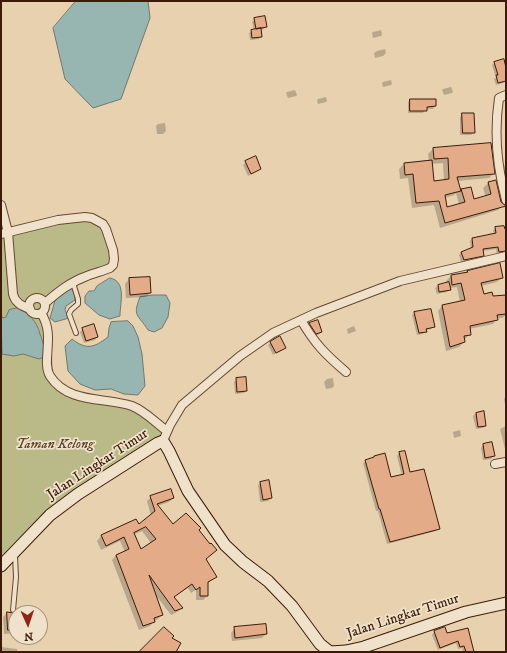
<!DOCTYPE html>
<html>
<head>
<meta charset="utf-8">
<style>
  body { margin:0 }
  #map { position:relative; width:507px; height:653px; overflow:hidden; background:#e7d1ae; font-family:"IM FELL DW Pica",serif }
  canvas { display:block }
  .frame { position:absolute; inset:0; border:2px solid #3b1b08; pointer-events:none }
  .north { position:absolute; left:8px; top:605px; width:40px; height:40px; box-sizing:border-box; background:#efe1ca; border:1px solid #a7927c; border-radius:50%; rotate:177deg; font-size:11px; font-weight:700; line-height:16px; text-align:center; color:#3b1b08 }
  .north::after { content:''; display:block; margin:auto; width:14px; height:18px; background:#8f2418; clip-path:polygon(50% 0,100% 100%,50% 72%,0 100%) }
</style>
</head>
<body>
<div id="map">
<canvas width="507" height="653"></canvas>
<div class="frame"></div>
<div class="north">N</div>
</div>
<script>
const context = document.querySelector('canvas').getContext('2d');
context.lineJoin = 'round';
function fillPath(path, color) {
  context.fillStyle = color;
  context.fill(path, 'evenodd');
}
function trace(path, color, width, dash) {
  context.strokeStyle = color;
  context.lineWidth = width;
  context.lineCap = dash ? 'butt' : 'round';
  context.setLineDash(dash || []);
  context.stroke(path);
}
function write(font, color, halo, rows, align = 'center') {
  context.font = font + ' "IM FELL DW Pica",serif';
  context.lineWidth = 3.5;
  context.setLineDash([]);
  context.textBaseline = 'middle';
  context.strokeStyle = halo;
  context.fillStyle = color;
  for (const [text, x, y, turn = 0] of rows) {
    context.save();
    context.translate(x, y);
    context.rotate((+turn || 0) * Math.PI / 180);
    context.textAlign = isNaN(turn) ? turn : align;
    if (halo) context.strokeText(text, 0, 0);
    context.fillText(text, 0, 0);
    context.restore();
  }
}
fillPath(new Path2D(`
  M 85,217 L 106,229 L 113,250 L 110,268 L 56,294 L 45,320 L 49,374 L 66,390 L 140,410 L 153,421 L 170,425 L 162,441 L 78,494 L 1,566 L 1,233 Z`), '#b9ba88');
const water = new Path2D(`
  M 76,1 L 148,1 L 150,18 L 121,99 L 93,108 L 65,79 L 53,28 Z
  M 110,278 C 127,281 120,303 120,316 L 110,319 L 99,315 L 85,303 L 85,296 L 89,291 L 94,291 L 97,286 Z
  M 72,285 L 75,296 L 75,300 L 66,306 L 65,310 L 69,318 L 55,322 L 50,318 L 56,297 Z
  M 153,295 L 166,295 L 170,303 L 168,317 L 162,328 L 154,332 L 148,330 C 138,314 132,317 140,297 Z
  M 17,308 C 29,312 37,322 40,334 C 43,341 42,345 47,351 L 44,357 L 39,359 L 23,354 L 14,356 L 2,354 L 1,315 L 3,318 L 6,317 L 9,310 Z
  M 128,321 L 133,326 L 138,337 L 142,354 L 145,386 L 138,395 L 124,394 L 111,389 L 95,390 L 80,384 L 68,371 L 65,346 L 72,339 C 86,350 94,348 108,337 L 109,328 L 111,322 Z`);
fillPath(water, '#98b6b1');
trace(water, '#73786d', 1);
fillPath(new Path2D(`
  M 255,19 L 266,26 L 264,29 L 260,30 L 261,36 L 259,39 L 250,40 L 249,33 L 254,30 L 252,22 Z
  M 381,30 L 382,35 L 381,36 L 373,38 L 372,33 L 373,32 Z
  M 385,49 L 386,53 L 383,56 L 375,58 L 374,53 L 377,51 Z
  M 495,63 L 506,68 L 506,81 L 503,83 L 496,85 L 494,79 L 496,78 L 492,65 Z
  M 391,80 L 392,84 L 391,85 L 383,87 L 382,83 L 383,82 Z
  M 451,87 L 453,92 L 452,93 L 444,95 L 442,90 L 443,89 Z
  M 295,90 L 297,95 L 296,96 L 288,98 L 286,93 L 287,92 Z
  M 326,97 L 327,101 L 326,102 L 318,104 L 317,100 L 318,99 Z
  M 410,100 L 435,106 L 433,109 L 426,109 L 423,113 L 408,113 L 408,102 Z
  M 463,114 L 474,132 L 471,135 L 460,135 L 460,117 Z
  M 165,123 L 166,131 L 163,134 L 157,134 L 156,126 L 158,124 Z
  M 433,149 L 494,173 L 489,178 L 457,181 L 460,192 L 462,190 L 473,200 L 486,197 L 483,188 L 488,183 L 495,181 L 500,202 L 503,205 L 498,210 L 440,228 L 434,205 L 412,208 L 408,178 L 400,179 L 399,169 L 404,164 L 429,161 L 428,154 ZM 443,163 L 444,180 L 433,182 L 431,164 ZM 456,193 L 459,204 L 446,208 L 445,198 L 454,195 Z
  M 246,162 L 260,169 L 248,176 L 243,165 Z
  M 505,165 L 506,165 L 506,176 L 505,175 L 503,175 L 502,168 Z
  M 496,228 L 506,230 L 505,250 L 503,253 L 497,254 L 496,249 L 482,251 L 483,255 L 480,258 L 461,262 L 459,255 L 461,252 L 471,249 L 470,241 L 472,239 L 494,235 L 493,230 Z
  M 499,264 L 502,277 L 497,282 L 481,286 L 483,295 L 506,299 L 506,315 L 502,318 L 497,318 L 493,324 L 469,329 L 470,334 L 464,340 L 464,342 L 459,347 L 446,351 L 438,311 L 442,306 L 460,302 L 457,287 L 450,288 L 447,292 L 437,294 L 435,288 L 438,286 L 447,284 L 446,281 L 451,276 Z
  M 129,279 L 150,293 L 146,297 L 126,298 L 125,284 Z
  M 415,313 L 434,326 L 431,329 L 425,330 L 423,334 L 417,335 L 412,315 Z
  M 310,324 L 321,332 L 318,335 L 314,336 L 307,326 Z
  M 354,326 L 356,331 L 348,334 L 347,329 Z
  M 83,329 L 97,337 L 95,340 L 84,343 L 80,332 Z
  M 271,342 L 285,348 L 273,355 L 268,345 Z
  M 333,378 L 334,386 L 332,388 L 326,389 L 324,382 L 327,379 Z
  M 237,379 L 246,391 L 244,393 L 235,394 L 234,382 Z
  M 506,397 L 506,409 L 504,399 Z
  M 483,412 L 485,426 L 483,428 L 476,429 L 473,416 L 476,413 Z
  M 506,426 L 506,453 L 500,429 Z
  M 460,430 L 461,436 L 454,438 L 453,432 Z
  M 483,445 L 493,456 L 491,459 L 483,460 L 481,448 Z
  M 399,453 L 409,474 L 439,529 L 436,531 L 387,544 L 378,511 L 376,511 L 363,463 L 374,457 L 390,478 L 402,476 L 397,456 Z
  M 260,483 L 271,498 L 268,501 L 260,502 L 258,485 Z
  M 151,497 L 173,498 L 169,502 L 157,506 L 173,525 L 198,530 L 205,559 L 216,576 L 207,584 L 207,596 L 203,600 L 196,600 L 196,590 L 191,593 L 188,588 L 174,597 L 182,608 L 177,612 L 171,615 L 155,594 L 162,615 L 158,619 L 154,621 L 150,626 L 139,630 L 112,560 L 116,555 L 125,552 L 120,541 L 101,550 L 97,541 L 101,536 L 136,520 L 138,526 L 151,516 L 147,501 ZM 142,531 L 151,543 L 140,551 L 133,535 Z
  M 16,612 L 24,612 L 24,613 L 16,613 L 16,633 L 4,634 L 3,617 L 7,613 L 13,615 Z
  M 235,628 L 266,634 L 262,638 L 232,641 L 231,633 Z
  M 444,629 L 447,634 L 467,629 L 473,652 L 463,652 L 462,648 L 458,649 L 456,643 L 438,650 L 432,635 L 434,632 Z
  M 1,647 L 17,649 L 17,652 L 1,652 Z`), '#0003');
const building = new Path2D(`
  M 265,16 L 267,27 L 256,29 L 254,18 Z
  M 261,28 L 262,37 L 252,38 L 251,30 Z
  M 504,59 L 506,68 L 506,81 L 498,83 L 496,75 L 498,75 L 494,62 Z
  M 410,99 L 436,99 L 436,106 L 427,107 L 427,111 L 410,111 Z
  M 462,113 L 474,113 L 475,133 L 463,133 Z
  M 491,143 L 495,174 L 457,177 L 461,191 L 445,195 L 447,207 L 465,202 L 461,189 L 471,187 L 474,199 L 491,194 L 488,182 L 496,180 L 501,202 L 506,206 L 445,223 L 439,201 L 416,203 L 413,174 L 405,175 L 404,163 L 432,160 L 434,181 L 449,179 L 448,158 L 434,159 L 433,148 Z
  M 256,156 L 261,169 L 251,174 L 245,161 Z
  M 504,226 L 505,229 L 506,229 L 506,251 L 499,252 L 498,247 L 483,249 L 484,256 L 464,260 L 461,252 L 473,247 L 472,238 L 496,233 L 495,227 Z
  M 500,263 L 503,278 L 481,283 L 484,294 L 492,292 L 493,296 L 506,295 L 506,314 L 497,315 L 498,320 L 470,326 L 471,335 L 464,336 L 465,342 L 450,347 L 442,305 L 465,300 L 461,283 L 452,285 L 451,275 L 468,272 L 467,271 Z
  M 150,277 L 151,293 L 130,295 L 129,278 Z
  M 449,282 L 451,290 L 439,292 L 438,285 Z
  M 431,309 L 435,327 L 426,329 L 427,332 L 419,333 L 414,312 Z
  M 318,320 L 322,332 L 316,334 L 309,323 Z
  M 94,324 L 98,337 L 86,341 L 82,328 Z
  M 280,336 L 286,348 L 276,353 L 270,342 Z
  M 246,377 L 247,391 L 237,392 L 236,378 Z
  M 484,411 L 486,426 L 478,427 L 476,413 Z
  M 492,442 L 495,456 L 485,458 L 483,444 Z
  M 405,451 L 410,472 L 424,469 L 440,529 L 390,542 L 380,509 L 379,509 L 365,460 L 374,457 L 374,456 L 385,453 L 391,477 L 404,474 L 399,452 Z
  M 269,480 L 272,498 L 263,500 L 260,482 Z
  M 171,489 L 174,498 L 157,504 L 173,524 L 186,513 L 201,528 L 199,530 L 210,544 L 211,543 L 217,550 L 206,559 L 217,577 L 208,582 L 208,596 L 200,596 L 200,587 L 196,590 L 192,584 L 174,597 L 183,608 L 175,611 L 149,575 L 163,615 L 154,618 L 155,622 L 143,626 L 116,555 L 129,549 L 124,537 L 106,546 L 101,535 L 136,519 L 139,524 L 155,511 L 150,496 ZM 146,527 L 156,539 L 141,549 L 134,533 Z
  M 7,612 L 13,613 L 16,612 L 16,630 L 8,630 Z
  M 266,624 L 267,634 L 235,638 L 234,627 Z
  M 164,627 L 174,636 L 172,638 L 181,643 L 176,652 L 139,652 Z
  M 445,627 L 447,633 L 468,628 L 474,652 L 466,652 L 464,646 L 460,647 L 458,641 L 440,648 L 434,631 Z`);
fillPath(building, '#e3ab88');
trace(building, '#3b1b08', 1);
const service = new Path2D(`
  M 73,283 L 78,299 L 78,304 L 71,310 L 69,314 L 76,333
  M 13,610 L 16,577 L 15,555`);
const minor = new Path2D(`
  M 506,95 L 499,98 C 494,132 497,167 506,200
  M 1,205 L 8,232 L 13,294 C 15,303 22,306 30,309
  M 1,234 L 58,220 L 85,217 L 92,218 L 103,224 L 106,229 L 113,250 L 114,259 L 113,265 L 110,268 C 103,271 94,273 87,276 C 70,282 58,292 45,303
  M29 306a8 8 0 1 1 16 0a8 8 0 1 1-16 0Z
  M 41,313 C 56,335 41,361 50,376 C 68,404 105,397 132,406 C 145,411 156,423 167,431
  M 301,320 C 315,344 325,354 346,372
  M 163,441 L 170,425 L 182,405 L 240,356 L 273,333 L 316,313 L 400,281 L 506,256
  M 495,464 L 506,462`);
const secondary = new Path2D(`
  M 1,566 L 50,515 L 78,494 L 158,443 L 163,441 L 169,451 L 188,491 L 225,545 L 243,562 L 268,581 L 292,606 L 320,644 L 330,652 L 346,651 L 364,647 L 466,612 L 506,603`);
trace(service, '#664832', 6);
trace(minor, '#664832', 10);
trace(secondary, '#3b1b08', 13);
trace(service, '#efe1ca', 4);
trace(minor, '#efe1ca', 8);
trace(secondary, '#efe1ca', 11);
write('italic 14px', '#5a4328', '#efe1ca', [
  ["Taman Kelong",55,445]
]);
write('14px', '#3b1b08', '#efe1ca', [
  ["Jalan Lingkar Timur",98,465,-33],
  ["Jalan Lingkar Timur",403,617,-18]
]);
</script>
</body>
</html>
